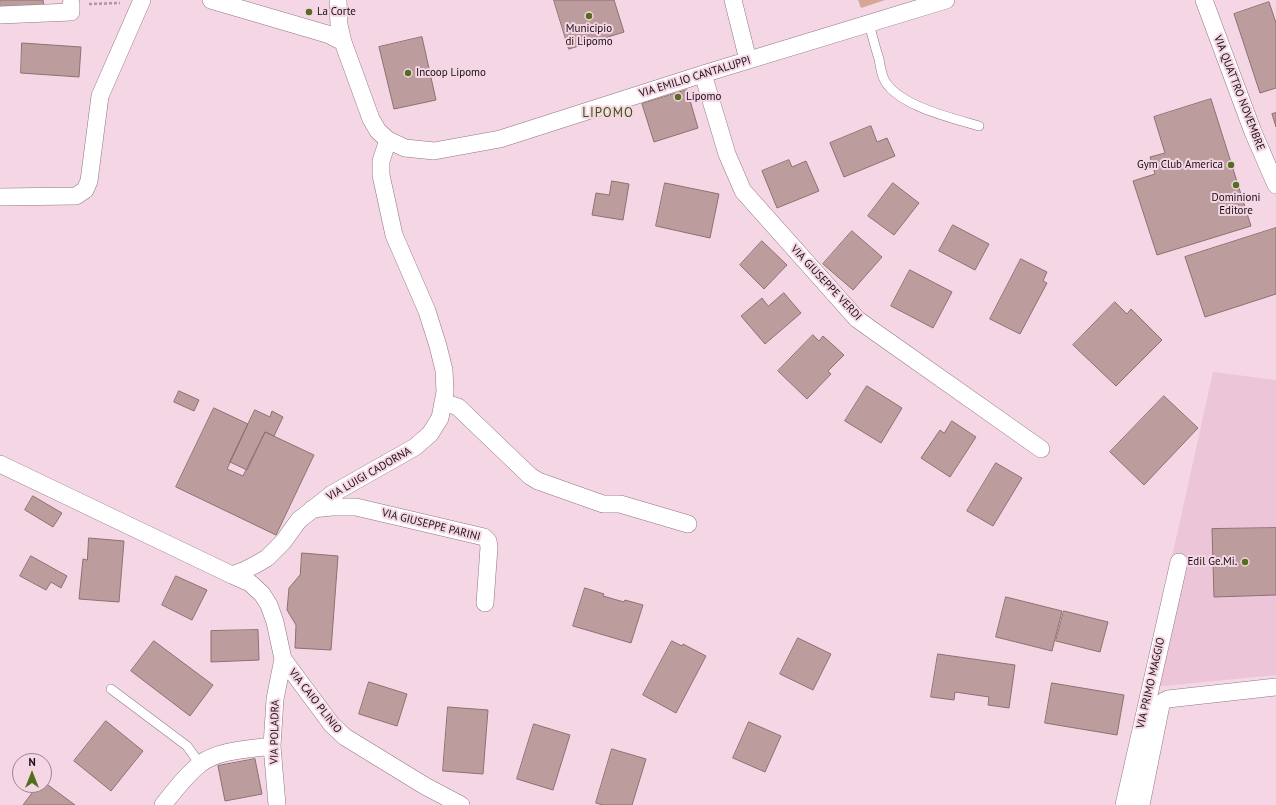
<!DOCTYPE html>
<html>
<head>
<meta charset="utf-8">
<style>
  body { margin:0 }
  #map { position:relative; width:1276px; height:805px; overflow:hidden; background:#f4d6e4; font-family:"PT Sans",sans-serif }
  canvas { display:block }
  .north { position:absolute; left:12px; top:753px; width:40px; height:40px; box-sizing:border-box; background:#f4d6e4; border:1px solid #9c8690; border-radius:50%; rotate:0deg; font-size:11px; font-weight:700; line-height:16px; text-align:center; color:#180e13 }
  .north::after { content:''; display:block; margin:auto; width:14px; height:18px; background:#546d1e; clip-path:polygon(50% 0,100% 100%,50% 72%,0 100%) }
</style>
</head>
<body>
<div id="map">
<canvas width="1276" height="805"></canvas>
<div class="north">N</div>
</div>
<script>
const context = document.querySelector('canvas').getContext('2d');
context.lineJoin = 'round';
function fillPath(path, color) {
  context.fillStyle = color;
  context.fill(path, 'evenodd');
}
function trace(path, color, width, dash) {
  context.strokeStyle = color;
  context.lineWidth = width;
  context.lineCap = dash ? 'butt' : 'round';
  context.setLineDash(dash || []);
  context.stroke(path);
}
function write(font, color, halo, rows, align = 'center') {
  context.font = font + ' "PT Sans",sans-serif';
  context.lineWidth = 4;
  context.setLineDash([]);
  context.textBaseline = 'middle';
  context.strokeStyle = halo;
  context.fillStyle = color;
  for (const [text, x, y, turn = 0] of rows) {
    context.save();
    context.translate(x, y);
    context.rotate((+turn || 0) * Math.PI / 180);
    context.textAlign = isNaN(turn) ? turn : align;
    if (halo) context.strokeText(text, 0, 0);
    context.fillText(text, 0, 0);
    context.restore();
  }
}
fillPath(new Path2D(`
  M 1213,372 L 1276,380 L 1276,675 L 1143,688 Z`), '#ecc6d8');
fillPath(new Path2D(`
  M 858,0 L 885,0 L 861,8 Z`), '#d6a794');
const building = new Path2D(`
  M 0,0 L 43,0 L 44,8 L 0,11 Z
  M 554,0 L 614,0 L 624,32 L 569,49 Z
  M 1269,2 L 1276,23 L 1276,88 L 1260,93 L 1234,14 Z
  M 422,37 L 436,100 L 394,109 L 379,47 Z
  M 22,43 L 81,47 L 79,77 L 21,73 Z
  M 687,90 L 698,128 L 654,142 L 642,104 Z
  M 1211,99 L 1251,226 L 1157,255 L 1133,181 L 1155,174 L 1150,157 L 1165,153 L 1154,117 Z
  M 1276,113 L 1276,127 L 1272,114 Z
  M 871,126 L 877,142 L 887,138 L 895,156 L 844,177 L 830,143 Z
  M 789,160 L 792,167 L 806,161 L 819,191 L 777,208 L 762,171 Z
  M 612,181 L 629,184 L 623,220 L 592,215 L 596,193 L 609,195 Z
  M 665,183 L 719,194 L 710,238 L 656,226 Z
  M 893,183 L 919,203 L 894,235 L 868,216 Z
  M 953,225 L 989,244 L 975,270 L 939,251 Z
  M 1276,228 L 1276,294 L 1205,317 L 1185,257 Z
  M 852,231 L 882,257 L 853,290 L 823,264 Z
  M 762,241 L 787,265 L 764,289 L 740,265 Z
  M 1021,259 L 1047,272 L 1043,281 L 1047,283 L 1020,334 L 990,319 Z
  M 910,270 L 952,292 L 933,328 L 891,306 Z
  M 784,293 L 801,313 L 765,344 L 741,316 L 762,298 L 768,306 Z
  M 1115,302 L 1127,314 L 1131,309 L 1162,340 L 1116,386 L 1073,345 Z
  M 813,335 L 819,341 L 823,336 L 844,355 L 828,371 L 831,374 L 807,399 L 778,371 Z
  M 867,386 L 902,408 L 881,443 L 845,421 Z
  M 179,391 L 199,400 L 194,411 L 174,402 Z
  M 1164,396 L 1198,428 L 1144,485 L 1110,452 Z
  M 214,408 L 248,424 L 227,469 L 243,476 L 265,432 L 314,455 L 276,535 L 176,487 Z
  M 255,410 L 270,417 L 272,411 L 283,417 L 274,436 L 265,432 L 247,470 L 230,462 Z
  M 952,421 L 976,437 L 950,477 L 921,458 L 940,430 L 944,433 Z
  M 996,463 L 1022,478 L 993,526 L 967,511 Z
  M 33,496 L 62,513 L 53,527 L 25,510 Z
  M 1276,528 L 1276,595 L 1214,597 L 1212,529 Z
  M 89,538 L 124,541 L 119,602 L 79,599 L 83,559 L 87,560 Z
  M 302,553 L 338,556 L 331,650 L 295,648 L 296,625 L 287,610 L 289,588 L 300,575 Z
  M 31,556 L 67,576 L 61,588 L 51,582 L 46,590 L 20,576 Z
  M 176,576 L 207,590 L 192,620 L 162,605 Z
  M 585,588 L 604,594 L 603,596 L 624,602 L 625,600 L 643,605 L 631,643 L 573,626 Z
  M 1006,597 L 1062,611 L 1052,651 L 996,637 Z
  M 1064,611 L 1108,622 L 1100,652 L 1056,641 Z
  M 258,630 L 259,660 L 211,662 L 211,631 Z
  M 798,638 L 831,654 L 813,690 L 780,674 Z
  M 154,641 L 213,685 L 190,716 L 131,671 Z
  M 672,641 L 682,646 L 683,644 L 706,656 L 676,713 L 643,695 Z
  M 938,654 L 1015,665 L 1009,708 L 988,705 L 989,697 L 955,692 L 954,700 L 931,697 Z
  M 369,682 L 407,694 L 397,726 L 359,714 Z
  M 1052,683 L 1124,695 L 1117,735 L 1045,723 Z
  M 448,707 L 488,710 L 483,774 L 443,771 Z
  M 106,721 L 143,751 L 111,791 L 74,761 Z
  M 749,722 L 781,736 L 765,772 L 733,758 Z
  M 534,724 L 570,735 L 553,790 L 517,779 Z
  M 612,749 L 646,759 L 632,805 L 603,805 L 596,803 Z
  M 255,759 L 262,794 L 225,801 L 218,766 Z
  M 44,782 L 75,805 L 23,805 L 38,785 L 44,785 Z`);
fillPath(building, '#bd9c9d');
trace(building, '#8e7071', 1);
const lane = new Path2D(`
  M 869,23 C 872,35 875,47 879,59 C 880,65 881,71 883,77 C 894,105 952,118 979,126
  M 111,689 L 187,746 L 200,764`);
const street = new Path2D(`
  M 211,0 L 327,34 L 343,42
  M 338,0 L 339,25 L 343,42 L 371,119 L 378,131 L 388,140 L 405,148 L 434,151 L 500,139 L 703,74 L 946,0
  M 733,0 L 748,60
  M 1204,0 L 1253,132 L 1276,185
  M 0,15 L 71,12 L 71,4
  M 703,74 L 727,154 L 743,191 L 849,310 L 857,319 L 868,327 L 1041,449
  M 0,197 L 76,196 L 85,190 L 89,181 L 100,96 L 142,0
  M 443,402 L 458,407 L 530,476 L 538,481 L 603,504 L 620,504 L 688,524
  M 0,464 L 232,575 L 243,571 L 255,565 L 267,558 L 283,542 L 299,520 L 332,494 L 415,447 L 430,434 L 440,418 L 445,392 L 444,370 L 438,346 L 427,311 L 394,235 L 381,175 L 381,161 L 388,140
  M 312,509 L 332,507 L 356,507 L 484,537 L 488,541 L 489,547 L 485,603
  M 232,575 L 250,583 L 262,594 L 269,605 L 275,622 L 283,659 L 332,725 L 345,737 L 425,786 L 461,805
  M 163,805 C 174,791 186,775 200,764 C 218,750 250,749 272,746
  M 277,805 L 272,746 L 275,699 L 283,659
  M 1124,805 L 1179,562
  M 1141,805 L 1161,705 L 1164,701 L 1168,699 L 1276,687`);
trace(lane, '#917683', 10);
trace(street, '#917683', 18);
trace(new Path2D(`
  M 89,4 L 120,3`), '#ae96a1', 2.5, [3, 2]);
trace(lane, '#fff', 9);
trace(street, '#fff', 17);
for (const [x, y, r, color] of [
  [309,12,4,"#546d1e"],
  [589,16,4,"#546d1e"],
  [408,73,4,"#546d1e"],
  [678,97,4,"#546d1e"],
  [1231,165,4,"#546d1e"],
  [1236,185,4,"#546d1e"],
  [1245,562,4,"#546d1e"]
]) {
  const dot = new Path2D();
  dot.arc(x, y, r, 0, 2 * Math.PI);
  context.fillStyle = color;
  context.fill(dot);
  trace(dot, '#f4d6e4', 1.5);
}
write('11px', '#180e13', '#f4d6e4', [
  ["La Corte",317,12],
  ["Municipio",589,29,"center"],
  ["di Lipomo",589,42,"center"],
  ["Incoop Lipomo",416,73],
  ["Lipomo",686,97],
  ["Gym Club America",1223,165,"right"],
  ["Dominioni",1236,198,"center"],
  ["Editore",1236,211,"center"],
  ["Edil Ge.Mi.",1237,562,"right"]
], 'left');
write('11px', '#180e13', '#f4d6e4', [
  ["VIA EMILIO CANTALUPPI",695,77,-17],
  ["VIA QUATTRO NOVEMBRE",1239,93,69],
  ["VIA GIUSEPPE VERDI",826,283,47],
  ["VIA LUIGI CADORNA",369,474,-30],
  ["VIA GIUSEPPE PARINI",431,525,14],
  ["VIA PRIMO MAGGIO",1151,683,-77],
  ["VIA CAIO PLINIO",315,701,52],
  ["VIA POLADRA",275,732,-89]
]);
context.letterSpacing = '1px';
write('13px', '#3e5306', '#f4d6e4', [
  ["LIPOMO",608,113]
]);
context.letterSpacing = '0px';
</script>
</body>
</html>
